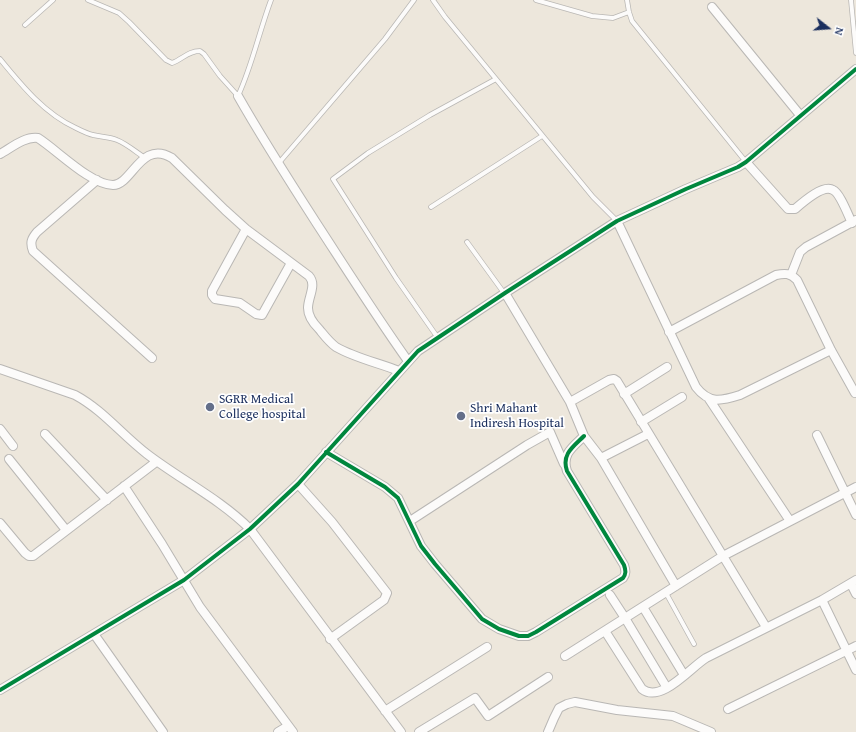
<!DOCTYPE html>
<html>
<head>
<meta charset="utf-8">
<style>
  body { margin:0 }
  #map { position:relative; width:856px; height:732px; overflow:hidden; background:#ede7dc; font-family:"Gentium Book Plus",serif }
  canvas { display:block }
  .north { position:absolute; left:808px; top:8px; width:40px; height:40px; -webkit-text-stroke:3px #fff; paint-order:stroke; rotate:107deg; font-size:11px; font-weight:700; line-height:16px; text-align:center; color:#1b2f5e }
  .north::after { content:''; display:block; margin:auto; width:14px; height:18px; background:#1b2f5e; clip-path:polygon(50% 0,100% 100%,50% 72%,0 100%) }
</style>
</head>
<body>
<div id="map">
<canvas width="856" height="732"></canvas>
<div class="north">N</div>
</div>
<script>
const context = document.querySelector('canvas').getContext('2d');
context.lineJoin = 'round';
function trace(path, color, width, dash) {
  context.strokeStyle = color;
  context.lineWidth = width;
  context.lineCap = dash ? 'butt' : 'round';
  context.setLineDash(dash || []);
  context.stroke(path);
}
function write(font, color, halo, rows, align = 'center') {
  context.font = font + ' "Gentium Book Plus",serif';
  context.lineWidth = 3.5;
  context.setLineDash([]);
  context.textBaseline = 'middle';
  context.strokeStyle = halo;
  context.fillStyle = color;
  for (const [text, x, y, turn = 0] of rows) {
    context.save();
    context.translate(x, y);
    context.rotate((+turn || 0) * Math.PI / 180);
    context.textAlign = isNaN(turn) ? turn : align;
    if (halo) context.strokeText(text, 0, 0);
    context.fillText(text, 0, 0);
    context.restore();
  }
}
const lane = new Path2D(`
  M 88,0 L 119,13 L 129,22 L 166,60 L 172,63 C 183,59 188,51 200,51 L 204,54 L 220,76 L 238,96 C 252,66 259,32 271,0
  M 433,0 L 445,17 L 593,197 L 617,221
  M 536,0 L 592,16 L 613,18 L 629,12
  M 627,0 L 629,12 L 632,21 L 746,162
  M 851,0 L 856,53
  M 25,25 L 53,0
  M 0,59 C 22,86 45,114 76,128 C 82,131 88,134 93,135 C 101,137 110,137 117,140 C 127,144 136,152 145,158
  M 278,164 L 385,39 L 414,0
  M 431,207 L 542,136
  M 467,242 L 504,293
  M 438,338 L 396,278 L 333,179 L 368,153 L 430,115 L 496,79
  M 666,593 L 694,644`);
const street = new Path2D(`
  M 712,7 L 800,115
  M 238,96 C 263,140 290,182 317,224 C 347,270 376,316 408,361
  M 0,154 C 11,148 25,136 38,138 C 57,150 91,185 113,185 C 132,185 141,139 172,158 L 225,210 L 246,229 L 309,276 C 317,285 308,297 308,308 C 308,316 314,324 319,329 C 324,335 329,342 336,347 C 355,358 379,363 399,371
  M 746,162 L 788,209 L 795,209 C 802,203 823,184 833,190 C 840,193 848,215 852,223
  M 97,180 L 37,232 C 31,239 30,243 33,251 L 152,358
  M 617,221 L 696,387 C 709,404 721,401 740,395 L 831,350
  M 246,229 L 212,291 L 212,295 L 215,299 L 240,303 L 256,314 L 262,315 L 291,263
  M 791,275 L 800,252 L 806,247 L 856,220
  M 505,293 L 570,402 L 584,436 L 601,458 L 676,586
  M 669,332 L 776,275 C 785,273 790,273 797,280 L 831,350 L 855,393
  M 0,369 L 75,395 C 103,410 122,435 147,454 C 181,480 220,499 250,529 L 401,732
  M 624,394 L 667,367
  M 709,399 L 790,521
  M 570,402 L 609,380 L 614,379 L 617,381 L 766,627
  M 641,422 L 682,397
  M 0,429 L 13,446
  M 45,434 L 107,500
  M 817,435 L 856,515
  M 326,452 L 385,487 L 398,498 L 421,546 L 435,564 L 482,619 L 499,629 L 519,636 L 528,636 L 536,632 L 623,578 C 626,574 626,571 624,565 L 567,471 C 561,454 574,446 584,436
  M 601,458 L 648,434
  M 9,459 L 66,530
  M 298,484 L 332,522 L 387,593 L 384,600 L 330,639
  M 124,486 L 162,544 L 200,607 L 293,732
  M 410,521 L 527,445 L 550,432 L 564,464
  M 0,523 L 25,553 L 29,556 L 33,556 L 156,462
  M 851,584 L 856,594
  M 610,595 L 625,618 L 667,688
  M 822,600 L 856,670
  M 643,607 L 684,675
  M 605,631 L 642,689 C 661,704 691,667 706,658 L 822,600 L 856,580
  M 94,634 L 163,732
  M 565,656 L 723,556 L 856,487
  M 0,690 L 184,580 L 250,529 L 298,484 L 418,351 L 505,293 L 617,221 L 686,189 L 738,167 L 746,162 L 856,69
  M 728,709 L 856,646
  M 385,711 L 487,647
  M 278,732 L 288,726
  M 419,732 L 475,698 L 488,716 L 548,677
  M 548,732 L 554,718 L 559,708 L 567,704 L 575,702 L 617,710 L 673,716 L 711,732`);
trace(lane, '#b9b7b4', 5.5);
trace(street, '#b9b7b4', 10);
trace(lane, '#fcfbfa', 4);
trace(street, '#fcfbfa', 8);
trace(new Path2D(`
  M 326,452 L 385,487 L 398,498 L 421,546 L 435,564 L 482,619 L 499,629 L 519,636 L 528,636 L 536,632 L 623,578 C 626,574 626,571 624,565 L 567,471 C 561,454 574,446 584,436
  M 0,690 L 184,580 L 250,529 L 298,484 L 418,351 L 505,293 L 617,221 L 686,189 L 738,167 L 746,162 L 856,69`), '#00873e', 4);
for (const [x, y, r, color] of [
  [210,407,5,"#646f8a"],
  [461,416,5,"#646f8a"]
]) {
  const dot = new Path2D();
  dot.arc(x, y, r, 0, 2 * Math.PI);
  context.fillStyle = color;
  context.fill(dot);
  trace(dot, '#fff', 1.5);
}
write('13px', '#1b2f5e', '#fff', [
  ["SGRR Medical",219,400],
  ["College hospital",219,415],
  ["Shri Mahant",470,409],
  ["Indiresh Hospital",470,424]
], 'left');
</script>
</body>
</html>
